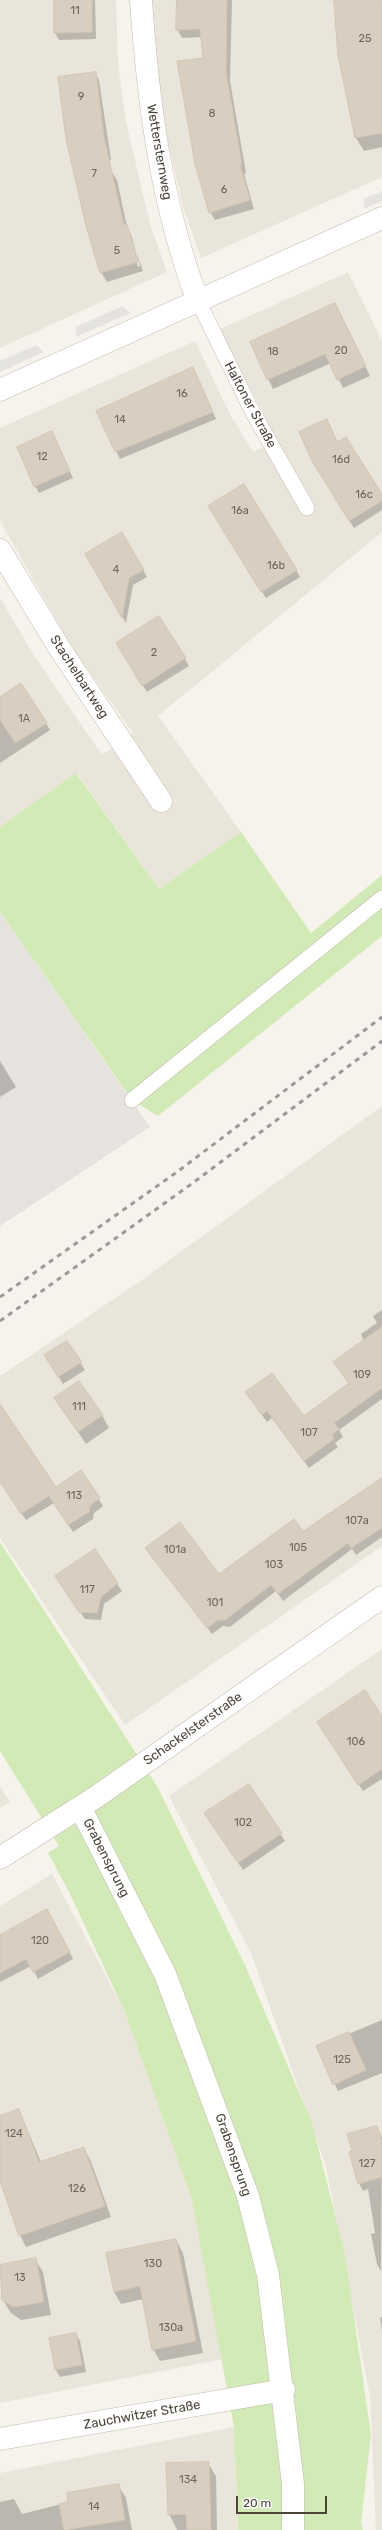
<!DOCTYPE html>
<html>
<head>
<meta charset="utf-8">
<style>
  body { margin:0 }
  #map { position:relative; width:382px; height:2530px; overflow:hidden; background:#f6f3ec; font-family:Rubik,sans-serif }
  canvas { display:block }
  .scale { position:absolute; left:236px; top:2496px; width:91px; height:18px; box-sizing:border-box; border:2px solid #4b4439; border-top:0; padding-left:5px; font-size:12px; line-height:14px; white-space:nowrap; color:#4b4439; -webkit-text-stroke:3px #fff; paint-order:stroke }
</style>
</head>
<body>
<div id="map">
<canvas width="382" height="2530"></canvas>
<div class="scale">20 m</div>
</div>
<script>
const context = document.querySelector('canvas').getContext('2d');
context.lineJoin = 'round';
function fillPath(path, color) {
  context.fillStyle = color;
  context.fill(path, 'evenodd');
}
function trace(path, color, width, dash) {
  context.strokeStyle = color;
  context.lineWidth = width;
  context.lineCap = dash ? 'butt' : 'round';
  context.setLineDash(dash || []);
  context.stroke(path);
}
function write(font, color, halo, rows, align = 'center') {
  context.font = font + ' Rubik,sans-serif';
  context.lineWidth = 3.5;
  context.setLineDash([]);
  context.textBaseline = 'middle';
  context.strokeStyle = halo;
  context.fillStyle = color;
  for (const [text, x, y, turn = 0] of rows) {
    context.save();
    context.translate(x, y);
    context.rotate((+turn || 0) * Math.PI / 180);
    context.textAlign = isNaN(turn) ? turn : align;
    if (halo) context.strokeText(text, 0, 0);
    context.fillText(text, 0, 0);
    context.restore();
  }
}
fillPath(new Path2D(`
  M 0,0 L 116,0 L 118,64 L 126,122 L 150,224 L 167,272 L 0,348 Z
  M 151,0 L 382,0 L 382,177 L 201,258 L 184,210 L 165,131 L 156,76 Z
  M 348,272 L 382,341 L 382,532 L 158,716 L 241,832 L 159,889 L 77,773 L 0,827 L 0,598 L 33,654 L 102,755 L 133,733 L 73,649 L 0,521 L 0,428 L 195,341 L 230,414 L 253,452 L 277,441 L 220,329 Z
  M 382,1106 L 382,1546 L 125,1725 L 0,1538 L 0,1376 L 139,1282 Z
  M 382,1649 L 382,2530 L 376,2530 L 370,2397 L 326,2166 L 251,1953 L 169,1796 Z
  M 0,1786 L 10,1802 L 0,1808 Z
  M 52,1874 L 124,2010 L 192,2200 L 223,2359 L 0,2403 L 0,1906 Z
  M 234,2427 L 238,2530 L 0,2530 L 0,2473 Z`), '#eae5da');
fillPath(new Path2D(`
  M 0,912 L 150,1127 L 0,1226 Z`), '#e6e2dd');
fillPath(new Path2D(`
  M 76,773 L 159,889 L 241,832 L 311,933 L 382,875 L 382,936 L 158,1116 L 132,1100 L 0,912 L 0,827 Z
  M 0,1542 L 157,1786 L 245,1965 L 312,2123 L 345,2255 L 371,2435 L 361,2523 L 363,2530 L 238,2530 L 234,2427 L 192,2200 L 124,2010 L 70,1894 L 48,1853 L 59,1846 L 0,1751 Z`), '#d2eab5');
fillPath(new Path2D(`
  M 382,191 L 382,201 L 364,209 L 364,199 Z
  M 122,306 L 130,313 L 76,337 L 76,327 Z
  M 36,345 L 44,352 L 0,372 L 0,361 Z`), '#e5e3e0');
fillPath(new Path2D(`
  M 55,0 L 95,0 L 96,39 L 59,40 L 55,33 Z
  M 178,0 L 232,0 L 230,81 L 246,173 L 244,174 L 254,209 L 215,220 L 210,212 L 202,37 L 182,38 L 177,29 Z
  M 335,0 L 382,0 L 382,147 L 364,151 L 356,138 L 339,55 Z
  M 95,73 L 99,80 L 111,160 L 75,164 Z
  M 111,171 L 117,180 L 127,227 L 143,271 L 107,282 L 101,272 ZM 128,231 L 131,234 L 140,266 L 138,267 Z
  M 335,304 L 370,376 L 343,388 L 331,363 L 273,389 L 251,342 Z
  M 197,376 L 216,419 L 120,459 L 97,411 Z
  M 327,421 L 338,443 L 382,496 L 382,510 L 354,528 L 317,468 Z
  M 55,440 L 73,478 L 39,493 L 35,486 Z
  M 213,513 L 296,570 L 300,577 L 266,598 Z
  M 122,533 L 147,577 L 133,585 L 126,623 L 86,554 Z
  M 159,617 L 189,666 L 147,692 L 121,650 Z
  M 0,698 L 46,723 L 50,730 L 0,763 Z
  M 0,1061 L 16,1087 L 0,1097 Z
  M 382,1310 L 382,1399 L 339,1430 L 343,1437 L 335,1443 L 338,1447 L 309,1468 L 272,1418 L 267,1422 L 246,1392 L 304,1417 L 349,1384 L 339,1370 L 364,1341 L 361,1334 L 377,1323 L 373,1316 Z
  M 67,1342 L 85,1370 L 63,1384 L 50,1363 Z
  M 56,1399 L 102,1415 L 109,1428 L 86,1444 Z
  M 0,1440 L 56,1488 L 81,1471 L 103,1506 L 94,1513 L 93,1519 L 73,1532 L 54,1503 L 26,1520 L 0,1481 Z
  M 382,1491 L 382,1537 L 356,1555 L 352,1549 L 283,1601 L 276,1591 L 230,1627 L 223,1626 L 212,1634 L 147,1548 L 219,1575 Z
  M 94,1551 L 122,1591 L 104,1604 L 101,1620 L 85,1619 L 56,1577 Z
  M 382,1718 L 382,1779 L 363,1791 L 322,1729 Z
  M 248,1785 L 285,1841 L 243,1870 L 210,1821 Z
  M 47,1911 L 73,1959 L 38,1979 L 31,1966 L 0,1982 L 0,1937 Z
  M 382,2020 L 382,2073 L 338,2091 L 317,2047 Z
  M 19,2110 L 41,2162 L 83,2148 L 90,2159 L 111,2217 L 26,2247 L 20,2235 L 0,2180 L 0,2117 Z
  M 377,2127 L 382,2138 L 381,2271 L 377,2264 L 371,2234 L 375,2233 L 368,2189 L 363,2191 L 359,2183 L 353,2152 Z
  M 176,2240 L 183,2253 L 203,2353 L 160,2361 L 153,2349 L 143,2299 L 121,2304 L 114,2292 Z
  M 35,2259 L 43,2272 L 51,2315 L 21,2320 L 11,2313 L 3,2300 L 0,2266 Z
  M 382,2317 L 382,2330 L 380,2318 Z
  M 76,2334 L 80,2341 L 86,2372 L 60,2377 L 56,2370 L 51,2339 Z
  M 208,2463 L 216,2476 L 217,2530 L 177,2530 L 169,2514 Z
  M 118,2485 L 126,2498 L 132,2530 L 0,2530 L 0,2502 L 14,2499 L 22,2514 L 69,2502 Z`), '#0003');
const building = new Path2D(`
  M 54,0 L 92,0 L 92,32 L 54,33 Z
  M 177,0 L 227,0 L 226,72 L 242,165 L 240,165 L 250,200 L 209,213 L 195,164 L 177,61 L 203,58 L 200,29 L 176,30 Z
  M 334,0 L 382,0 L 382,133 L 355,138 L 338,55 Z
  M 96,72 L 104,137 L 124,225 L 127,224 L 138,262 L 100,273 L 86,226 L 66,139 L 58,77 Z
  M 335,303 L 366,366 L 337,380 L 325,354 L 267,380 L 250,342 Z
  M 193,367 L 213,412 L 115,452 L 96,411 Z
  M 327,419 L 337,442 L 346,437 L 382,494 L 382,501 L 349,521 L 312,461 L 299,432 Z
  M 52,431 L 70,471 L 34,487 L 17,447 Z
  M 244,484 L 297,570 L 261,592 L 208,506 Z
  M 122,532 L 144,570 L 129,578 L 122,618 L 85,554 Z
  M 159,616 L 186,658 L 142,686 L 116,643 Z
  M 21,683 L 47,723 L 15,743 L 0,720 L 0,697 Z
  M 382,1327 L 382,1388 L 334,1423 L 339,1429 L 332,1435 L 334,1439 L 304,1461 L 267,1411 L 262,1415 L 245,1392 L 272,1373 L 304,1416 L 349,1383 L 333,1362 Z
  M 67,1341 L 82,1362 L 58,1377 L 44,1355 Z
  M 79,1381 L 103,1415 L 78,1432 L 54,1398 Z
  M 0,1404 L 56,1487 L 81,1470 L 100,1498 L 90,1506 L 89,1512 L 68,1525 L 49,1496 L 21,1514 L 0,1482 Z
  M 382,1478 L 382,1528 L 351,1548 L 348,1543 L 278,1594 L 271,1585 L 225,1620 L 218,1620 L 207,1628 L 145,1548 L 180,1522 L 219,1574 L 294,1519 L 303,1531 Z
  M 95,1549 L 118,1583 L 101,1597 L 97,1613 L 79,1612 L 55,1576 Z
  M 365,1690 L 382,1716 L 382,1769 L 358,1785 L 317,1722 Z
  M 249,1784 L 282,1833 L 238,1863 L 204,1813 Z
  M 47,1909 L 70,1952 L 33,1972 L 26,1959 L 0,1973 L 0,1935 Z
  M 349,2032 L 366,2070 L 333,2085 L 316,2046 Z
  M 19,2109 L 39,2162 L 84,2147 L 105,2206 L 19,2236 L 0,2181 L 0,2116 Z
  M 377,2126 L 382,2143 L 382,2177 L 358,2184 L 349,2152 L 352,2151 L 347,2134 Z
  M 176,2239 L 196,2341 L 152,2350 L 140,2286 L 114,2292 L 106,2253 Z
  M 36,2258 L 44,2302 L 13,2307 L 2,2300 L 0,2265 Z
  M 76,2333 L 82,2365 L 55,2370 L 49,2338 Z
  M 209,2462 L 211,2530 L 187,2530 L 186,2514 L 168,2515 L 166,2463 Z
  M 119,2484 L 125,2520 L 64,2530 L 59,2504 L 68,2502 L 67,2493 Z`);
fillPath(building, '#d8cfc1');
trace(building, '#d3c7b4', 1);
const lane = new Path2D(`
  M 198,301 L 252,411 L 307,508
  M 132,1100 L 382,898`);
const street = new Path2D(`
  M 141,0 C 148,102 161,204 198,301
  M 0,390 L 382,218
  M 0,550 L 60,649 L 161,801
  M 80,1807 L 165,1974 L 248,2196 L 268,2275 L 293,2484 L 293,2530
  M 0,1858 L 96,1797 L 382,1597
  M 0,2439 L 284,2390`);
trace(lane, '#c2bbae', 16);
trace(street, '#c2bbae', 23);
trace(lane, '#fff', 15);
trace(street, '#fff', 22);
trace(new Path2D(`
  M 0,1297 L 177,1172 L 382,1017
  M 0,1321 L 190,1185 L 382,1041`), '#9a9a9a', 3, [5, 5]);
write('11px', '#6e675b', null, [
  ["11",75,11],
  ["25",365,39],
  ["9",81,97],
  ["8",212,114],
  ["7",94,174],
  ["6",224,190],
  ["5",117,251],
  ["20",341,351],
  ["18",273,352],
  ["16",182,394],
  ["14",120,420],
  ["12",42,457],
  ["16d",341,460],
  ["16c",364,495],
  ["16a",240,511],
  ["16b",276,566],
  ["4",116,570],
  ["2",154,653],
  ["1A",24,719],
  ["109",362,1375],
  ["111",79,1407],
  ["107",309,1433],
  ["113",74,1496],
  ["107a",357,1521],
  ["105",298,1548],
  ["101a",175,1550],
  ["103",274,1565],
  ["117",87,1590],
  ["101",215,1603],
  ["106",356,1742],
  ["102",243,1823],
  ["120",40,1941],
  ["125",342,2060],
  ["124",14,2134],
  ["127",367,2164],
  ["126",77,2189],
  ["130",153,2264],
  ["13",20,2278],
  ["130a",171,2328],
  ["134",188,2480],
  ["14",94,2507]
]);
write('13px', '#4b4439', '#fff', [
  ["Wettersternweg",159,152,80],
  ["Haltoner Straße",250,405,62],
  ["Stachelbartweg",79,677,57],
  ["Schackelsterstraße",193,1729,-35],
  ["Grabensprung",106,1858,63],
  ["Grabensprung",233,2155,71],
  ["Zauchwitzer Straße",142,2415,-10]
]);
</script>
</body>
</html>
